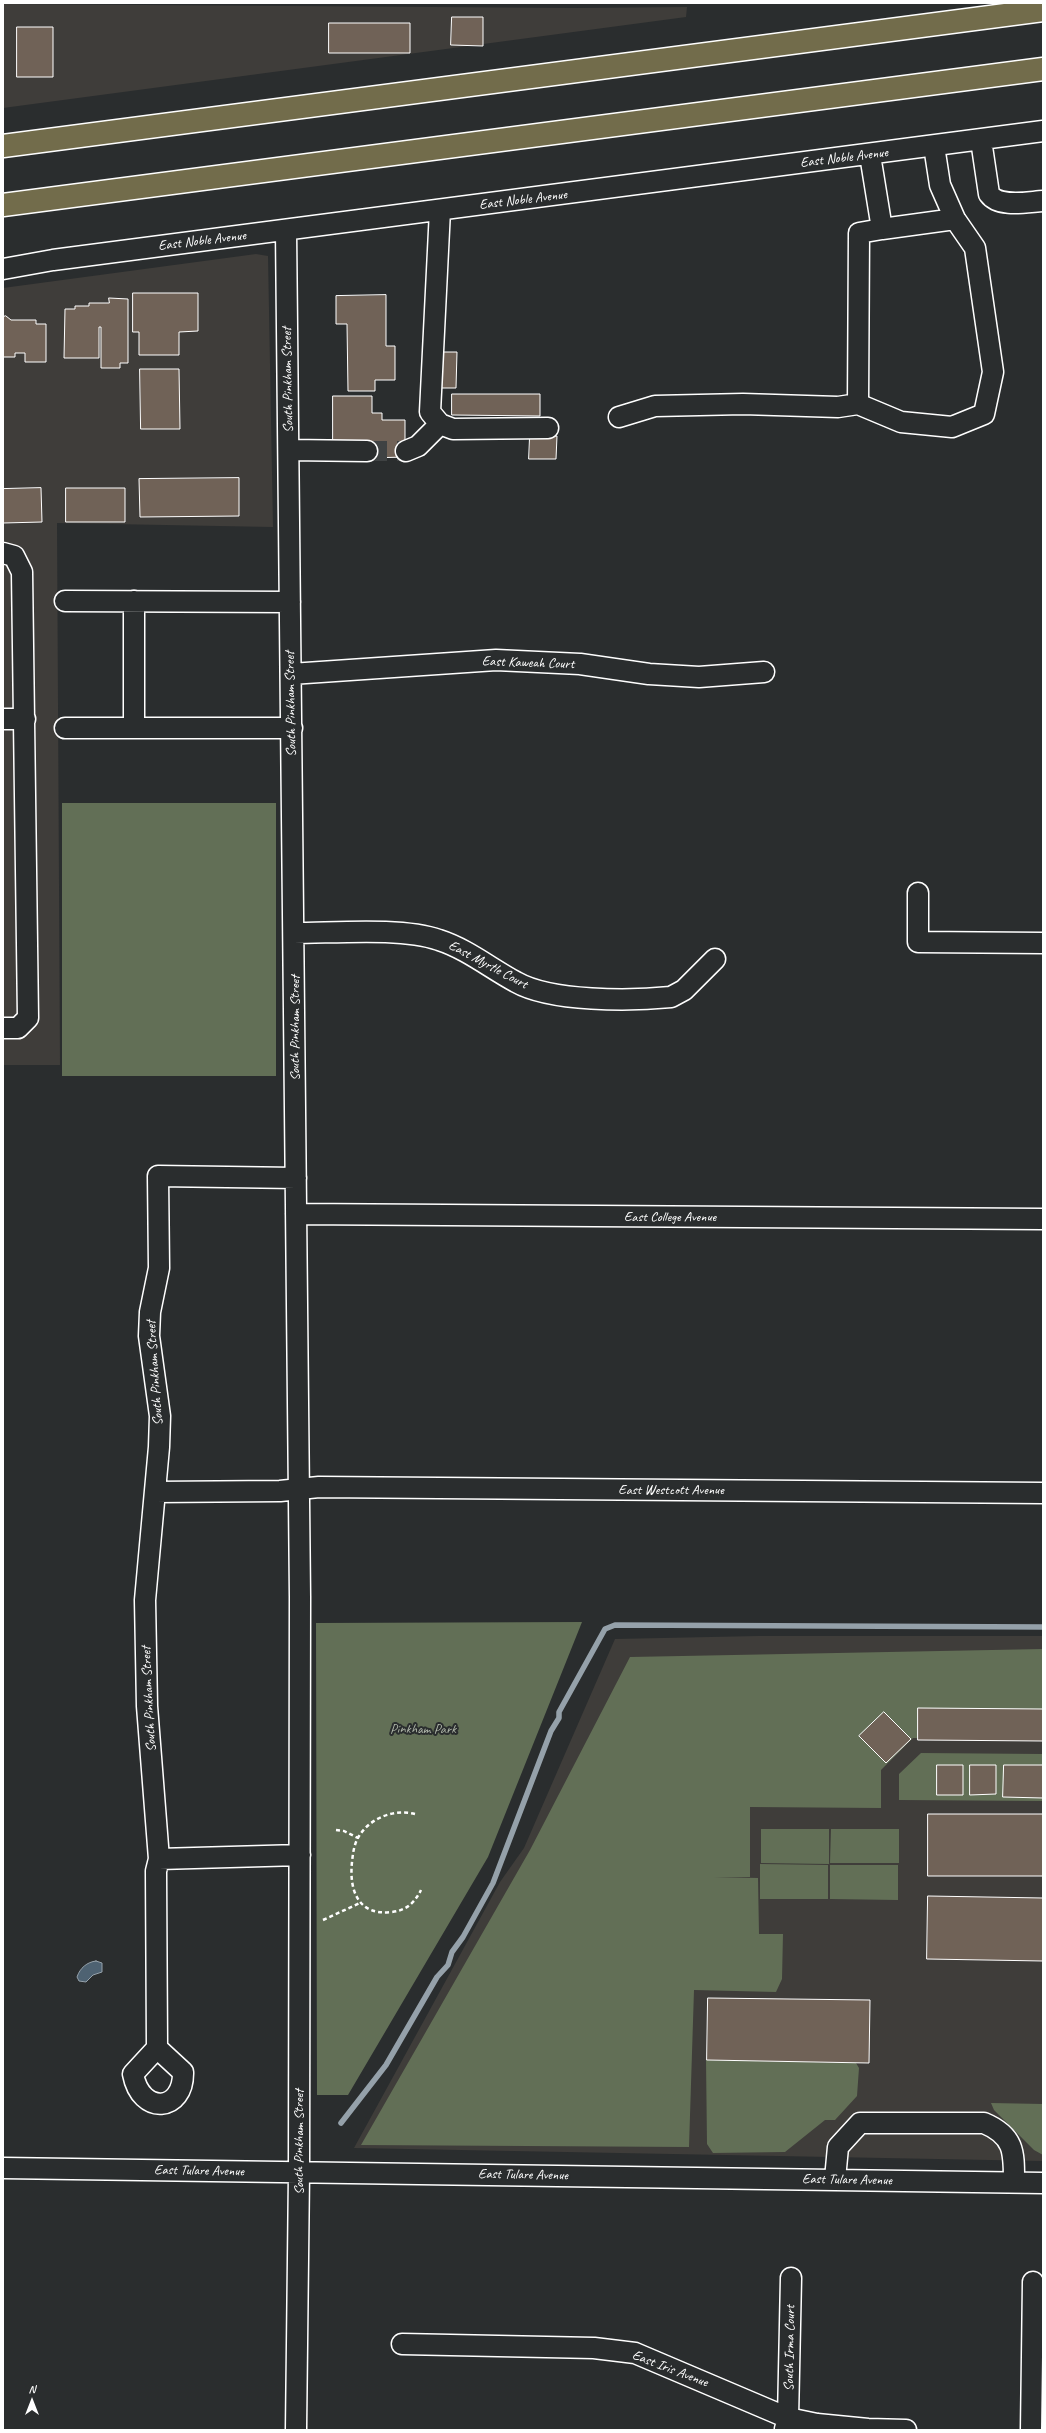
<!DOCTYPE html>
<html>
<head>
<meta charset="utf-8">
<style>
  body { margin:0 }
  #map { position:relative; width:1046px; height:2433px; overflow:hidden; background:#2a2d2e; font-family:Caveat,sans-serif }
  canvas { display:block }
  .frame { position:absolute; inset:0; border:4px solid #fff; pointer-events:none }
  .north { position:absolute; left:12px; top:2381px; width:40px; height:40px; -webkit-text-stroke:3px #2a2d2e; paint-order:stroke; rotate:0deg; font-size:11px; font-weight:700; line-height:16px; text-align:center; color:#fff }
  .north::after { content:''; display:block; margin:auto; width:14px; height:18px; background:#fff; clip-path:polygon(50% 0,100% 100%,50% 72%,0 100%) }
</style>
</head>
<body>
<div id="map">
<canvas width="1046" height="2433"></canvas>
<div class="frame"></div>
<div class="north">N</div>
</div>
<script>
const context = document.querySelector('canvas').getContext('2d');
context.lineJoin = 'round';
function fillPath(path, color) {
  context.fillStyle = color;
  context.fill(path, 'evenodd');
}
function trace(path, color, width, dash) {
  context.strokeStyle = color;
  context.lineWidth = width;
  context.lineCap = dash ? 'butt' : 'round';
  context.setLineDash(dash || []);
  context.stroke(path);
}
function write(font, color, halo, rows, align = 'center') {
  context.font = font + ' Caveat,sans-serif';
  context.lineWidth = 4;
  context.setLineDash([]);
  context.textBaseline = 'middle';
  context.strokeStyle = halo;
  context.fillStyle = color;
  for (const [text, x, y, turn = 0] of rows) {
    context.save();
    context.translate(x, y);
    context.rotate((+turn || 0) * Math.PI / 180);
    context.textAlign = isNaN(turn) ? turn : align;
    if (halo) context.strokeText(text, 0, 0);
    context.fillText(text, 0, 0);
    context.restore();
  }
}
fillPath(new Path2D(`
  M 3,4 L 576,8 L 687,7 L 686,17 L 3,108 Z
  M 256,254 L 268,256 L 273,527 L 57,523 L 60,1065 L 3,1065 L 3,288 Z
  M 758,1636 L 1043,1636 L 1043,2161 L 354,2148 L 500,1882 L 524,1848 L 615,1639 Z`), '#3f3d3a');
fillPath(new Path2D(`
  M 62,803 L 276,803 L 276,1076 L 62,1076 Z
  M 582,1622 L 488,1857 L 348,2095 L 317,2095 L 316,1623 Z
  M 1043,1649 L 1043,1740 L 913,1738 L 881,1770 L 881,1808 L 750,1807 L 750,1877 L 714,1877 L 758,1878 L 759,1934 L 783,1934 L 782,1979 L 776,1992 L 694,1990 L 689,2147 L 361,2145 L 530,1850 L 630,1657 Z
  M 921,1753 L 1043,1754 L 1043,1801 L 899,1800 L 899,1774 Z
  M 761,1829 L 829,1829 L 829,1864 L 761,1863 Z
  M 831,1829 L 899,1829 L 899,1863 L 830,1863 Z
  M 760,1864 L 828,1865 L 828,1899 L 760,1899 Z
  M 830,1865 L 898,1865 L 898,1900 L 830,1899 Z
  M 706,2060 L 856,2063 L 859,2068 L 857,2096 L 835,2120 L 825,2120 L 785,2152 L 713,2153 L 707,2144 Z
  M 991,2103 L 1043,2104 L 1043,2155 L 1034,2150 L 994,2110 Z`), '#626f56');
const water = new Path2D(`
  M 96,1961 L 102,1963 L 102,1972 L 93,1975 L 86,1982 L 79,1981 L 77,1977 C 80,1968 87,1962 96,1961 Z`);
fillPath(water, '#4e6272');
trace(water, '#95a1aa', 1);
trace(new Path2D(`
  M 341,2123 L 386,2065 L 437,1977 L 448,1965 L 452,1952 L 463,1937 L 493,1883 L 551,1731 L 559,1718 L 559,1712 L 605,1629 L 615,1625 L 1043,1627`), '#95a1aa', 5.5);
const building = new Path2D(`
  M 452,17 L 483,17 L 483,46 L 451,45 Z
  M 329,23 L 410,23 L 410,53 L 329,53 Z
  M 17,27 L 53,27 L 53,77 L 17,77 Z
  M 133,293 L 198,293 L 198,331 L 179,332 L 179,355 L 139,355 L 139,332 L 133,332 Z
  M 386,295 L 386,346 L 395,346 L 395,380 L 375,380 L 375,391 L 348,391 L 347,324 L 336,324 L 336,296 Z
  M 109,298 L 128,299 L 128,363 L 120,363 L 120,368 L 101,368 L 101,327 L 99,327 L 99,358 L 64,358 L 65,309 L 75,309 L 75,306 L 89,306 L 89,303 L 109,303 Z
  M 6,316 L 11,320 L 36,320 L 36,324 L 46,324 L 46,362 L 25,362 L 25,353 L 15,353 L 15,357 L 3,357 L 3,317 Z
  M 440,352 L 457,352 L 456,388 L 439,388 Z
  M 140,369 L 179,369 L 180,429 L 141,429 Z
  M 452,394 L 540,394 L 540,416 L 452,415 Z
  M 333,396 L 372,396 L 372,413 L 382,413 L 382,420 L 405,420 L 405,457 L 369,458 L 333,447 Z
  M 530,436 L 557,436 L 556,459 L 529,459 Z
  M 239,478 L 239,516 L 140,517 L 139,479 Z
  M 41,488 L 42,522 L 3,523 L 3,489 Z
  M 66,488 L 125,488 L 125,522 L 66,522 Z
  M 918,1708 L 1043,1709 L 1043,1741 L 918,1740 Z
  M 884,1712 L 911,1739 L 886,1763 L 859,1736 Z
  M 937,1765 L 963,1765 L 963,1795 L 937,1795 Z
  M 970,1765 L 996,1765 L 996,1794 L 970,1795 Z
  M 1004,1765 L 1043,1765 L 1043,1798 L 1003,1797 Z
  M 928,1814 L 1043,1814 L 1043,1876 L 928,1876 Z
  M 928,1896 L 1043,1898 L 1043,1961 L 927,1959 Z
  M 708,1998 L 870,2000 L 869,2063 L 707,2060 Z`);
fillPath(building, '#706257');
trace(building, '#fff', 1);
trace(new Path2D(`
  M 367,451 L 406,451`), '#3f4243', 20, [20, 10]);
const minor = new Path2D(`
  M 981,140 L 989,194 C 999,208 1027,202 1043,201
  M 440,210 L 430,412 L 440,424 L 453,429 L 548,428
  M 882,229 L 955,219
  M 286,230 L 300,1596 L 299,2173 L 296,2430
  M 3,269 L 53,260 L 1043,131
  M 858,404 L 901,422 L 952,427 L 984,414 L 993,372 L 975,248 L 955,219 L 940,185 L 934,146
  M 619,417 L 655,406 L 743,404 L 838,407 L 858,404 L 859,233 L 882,229 L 870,155
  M 289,450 L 367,451
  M 406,451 L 418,446 L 440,424
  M 3,553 L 14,556 L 22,572 L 28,1018 L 18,1028 L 3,1028
  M 65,601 L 290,602
  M 134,601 L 134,726
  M 291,674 L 496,660 L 580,664 L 649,674 L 699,677 L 764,672
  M 3,719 L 25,719
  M 65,728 L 292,728
  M 918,893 L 918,942 L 1043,943
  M 294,933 C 335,933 402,927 439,940 C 467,949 490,968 516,982 C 551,1002 631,1001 671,997 L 684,990 L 715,959
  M 296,1214 L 1043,1219
  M 155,1492 L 280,1491 L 319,1487 L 1043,1493
  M 159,1859 L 300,1855
  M 157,2048 L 156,1871 L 159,1859 L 147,1706 L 145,1600 L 159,1447 L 160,1416 L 149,1336 L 150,1312 L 159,1268 L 158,1176 L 296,1178
  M 157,2048 L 183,2072 C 184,2112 141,2116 133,2074 Z
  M 3,2168 L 1043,2183
  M 835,2179 L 838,2147 L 860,2123 L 984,2123 C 1015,2136 1014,2153 1014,2182
  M 402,2344 L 594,2348 L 635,2353 L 788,2418 L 817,2424 L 868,2429 L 906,2430
  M 785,2429 L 788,2418 L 791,2278
  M 1031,2430 L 1033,2282`);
const highway = new Path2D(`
  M 3,146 L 1043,10
  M 3,205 L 1043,69`);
trace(minor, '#fff', 23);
trace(highway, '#fff', 25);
trace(new Path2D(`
  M 415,1814 C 395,1809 371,1817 359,1836 C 354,1844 353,1853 352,1862 C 349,1890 358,1916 391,1912 C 405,1911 414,1904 421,1890
  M 336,1830 L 344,1831 L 358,1838
  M 323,1920 L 360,1903`), '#fff', 2.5, [4, 3]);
trace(minor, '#2a2d2e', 20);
trace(highway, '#726c4b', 22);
write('14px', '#fff', '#2a2d2e', [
  ["East Noble Avenue",844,158,-7],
  ["East Noble Avenue",523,200,-7],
  ["East Noble Avenue",202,241,-7],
  ["South Pinkham Street",288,380,-91],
  ["East Kaweah Court",528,663,2],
  ["South Pinkham Street",291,704,-91],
  ["East Myrtle Court",488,965,28],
  ["South Pinkham Street",295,1028,-90],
  ["East College Avenue",670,1217],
  ["South Pinkham Street",155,1373,-94],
  ["East Westcott Avenue",671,1490],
  ["South Pinkham Street",149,1699,-93],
  ["South Pinkham Street",299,2142,-90],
  ["East Tulare Avenue",199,2171,1],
  ["East Tulare Avenue",523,2175,1],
  ["East Tulare Avenue",847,2180,1],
  ["South Irma Court",790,2348,-89],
  ["East Iris Avenue",670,2369,21]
]);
write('14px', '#b0b7aa', '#2a2d2e', [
  ["Pinkham Park",423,1729]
]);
</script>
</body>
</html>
